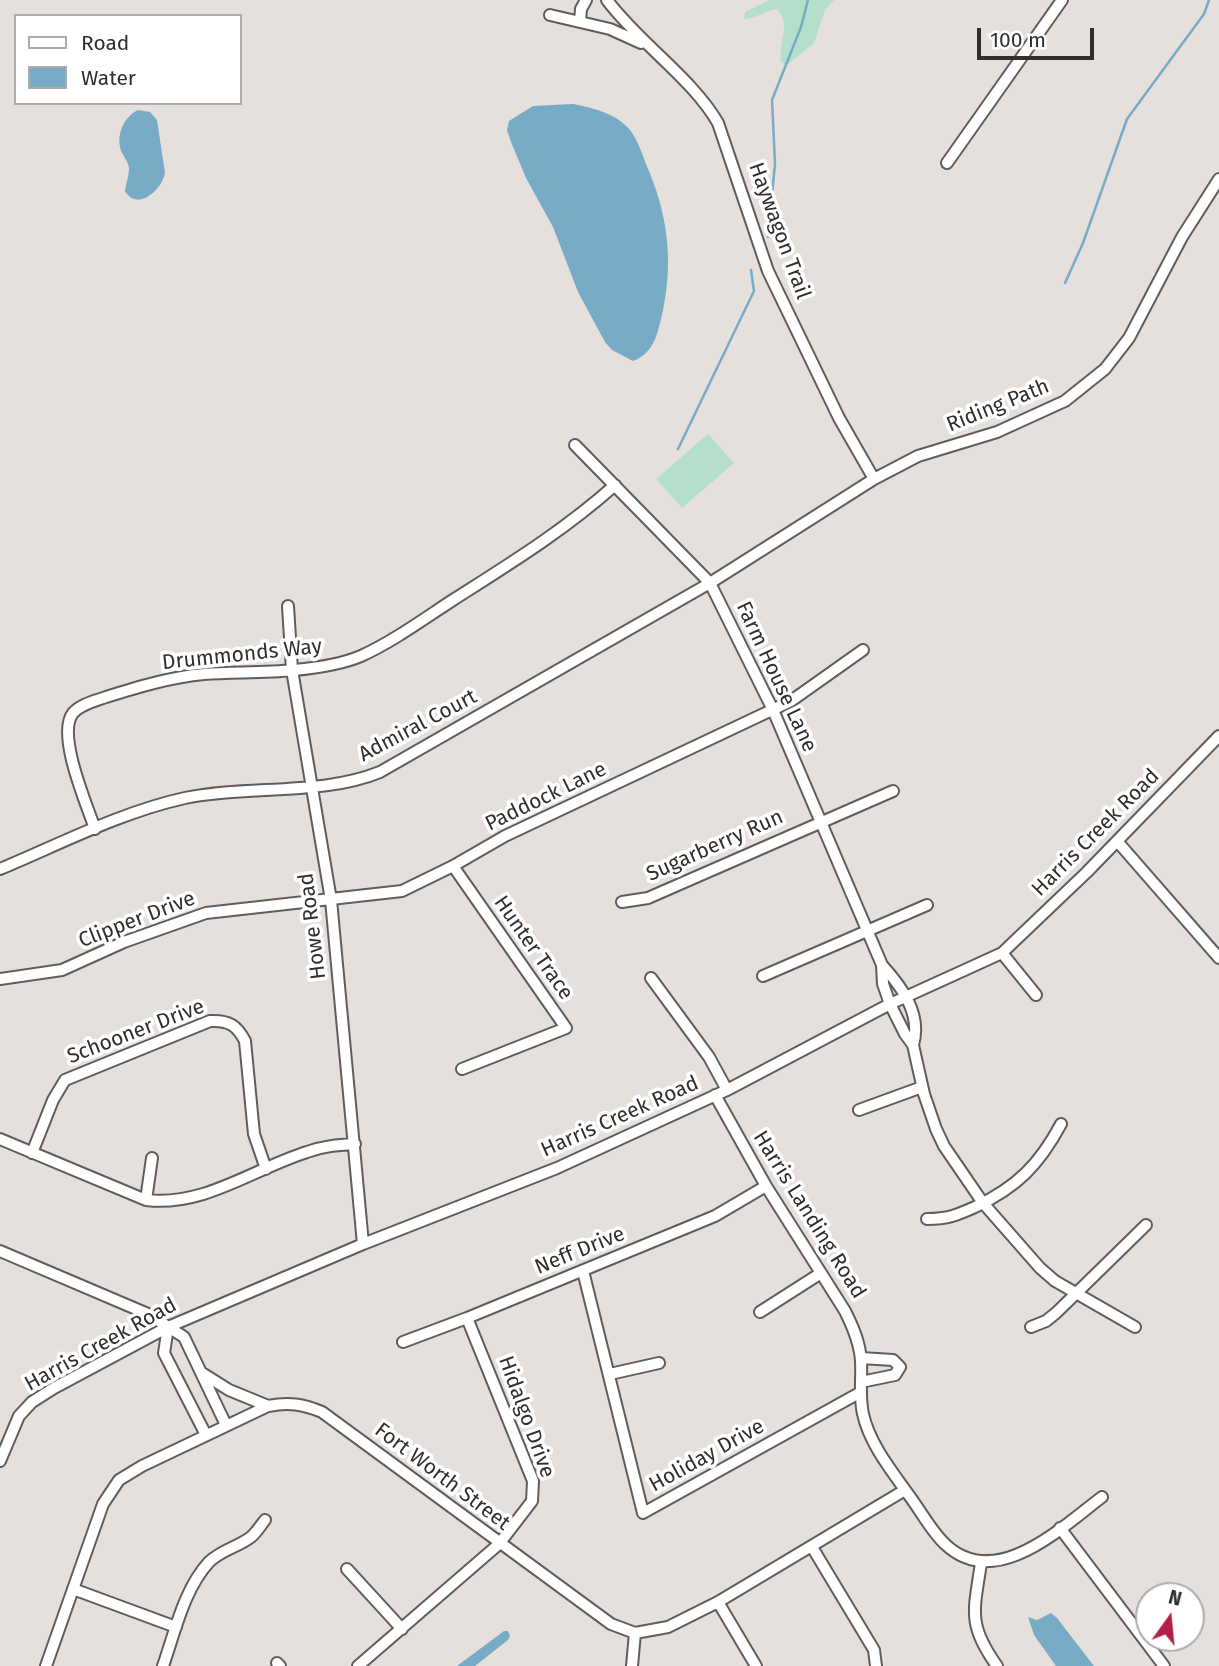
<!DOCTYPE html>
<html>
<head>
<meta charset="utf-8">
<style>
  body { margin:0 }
  #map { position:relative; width:1219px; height:1666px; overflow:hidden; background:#e6e0dd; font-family:"Fira Sans",sans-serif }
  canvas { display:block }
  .legend { position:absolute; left:14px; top:14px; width:228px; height:91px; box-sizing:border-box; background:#fff; border:2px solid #adacab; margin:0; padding:9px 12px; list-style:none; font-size:21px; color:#312f2e }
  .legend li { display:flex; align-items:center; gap:14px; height:35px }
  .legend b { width:35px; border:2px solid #adacab }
  .north { position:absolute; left:1135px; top:1582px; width:70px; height:70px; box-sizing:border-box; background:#fff; border:2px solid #adacab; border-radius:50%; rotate:15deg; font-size:19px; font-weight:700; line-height:28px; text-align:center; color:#312f2e }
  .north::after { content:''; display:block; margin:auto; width:24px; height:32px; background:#b32045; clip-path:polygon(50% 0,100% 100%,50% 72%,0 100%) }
  .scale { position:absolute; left:977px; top:28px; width:117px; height:32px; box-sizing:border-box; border:4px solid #312f2e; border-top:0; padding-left:9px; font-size:21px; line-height:24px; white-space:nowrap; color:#312f2e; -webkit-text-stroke:5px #fff; paint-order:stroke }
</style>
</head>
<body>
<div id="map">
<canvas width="1219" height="1666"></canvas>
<ul class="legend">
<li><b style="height:9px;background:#fff"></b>Road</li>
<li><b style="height:19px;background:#78abc6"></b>Water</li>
</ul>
<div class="north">N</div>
<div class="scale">100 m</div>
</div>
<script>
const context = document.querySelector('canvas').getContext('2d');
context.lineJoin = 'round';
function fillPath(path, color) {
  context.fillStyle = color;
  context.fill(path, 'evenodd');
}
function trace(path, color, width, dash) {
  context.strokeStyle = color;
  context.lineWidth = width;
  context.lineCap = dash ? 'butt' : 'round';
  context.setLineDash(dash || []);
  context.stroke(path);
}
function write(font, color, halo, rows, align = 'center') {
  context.font = font + ' "Fira Sans",sans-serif';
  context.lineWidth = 7;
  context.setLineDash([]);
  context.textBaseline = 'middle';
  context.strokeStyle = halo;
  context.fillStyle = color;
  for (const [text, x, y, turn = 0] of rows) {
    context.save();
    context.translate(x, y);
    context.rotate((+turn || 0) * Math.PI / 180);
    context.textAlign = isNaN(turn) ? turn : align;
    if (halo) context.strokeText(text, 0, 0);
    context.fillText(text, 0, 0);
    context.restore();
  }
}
fillPath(new Path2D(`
  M 769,0 L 834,0 L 825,10 L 814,43 L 787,65 L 781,62 C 778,41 792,25 777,9 C 765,10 756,19 744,19 L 745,12 Z
  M 708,434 L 734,463 L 682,508 L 656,479 Z`), '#b4dfca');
fillPath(new Path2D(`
  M 573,104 C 593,108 616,113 630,130 C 637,139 642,153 646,164 C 668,214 674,261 662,315 C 657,335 654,353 633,361 L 612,350 L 605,342 L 578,292 L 553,227 L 526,178 L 511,142 L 507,130 L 509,121 L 533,106 Z
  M 138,110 L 150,112 L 157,120 L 165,173 C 162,190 137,212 125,191 C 126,183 129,176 129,168 C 128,162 125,158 122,153 C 115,137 123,117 138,110 Z
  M 1051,1613 L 1057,1618 L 1094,1666 L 1056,1666 L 1034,1635 L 1028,1617 L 1037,1620 Z
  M 504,1631 L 508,1631 L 510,1636 L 508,1640 L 475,1666 L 457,1666 Z`), '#78abc6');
trace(new Path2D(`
  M 768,237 L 775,164 L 772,100 L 801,27 L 808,0
  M 1065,283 L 1083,243 L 1127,119 L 1204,14 L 1209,0
  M 678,449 L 754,291 L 751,270`), '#78abc6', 2.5);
const minor = new Path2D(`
  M 607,0 C 639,43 692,78 718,123 L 768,271 L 839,418 L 874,479
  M 550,15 L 610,29 L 641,43
  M 580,21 L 581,9 L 586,0
  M 947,163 L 1062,0
  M 575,445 L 710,583 L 773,710 L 882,965 L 883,984 L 890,1004 L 905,1034 L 913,1045 L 924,1094 L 936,1129 L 944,1146 L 983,1203 L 1040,1268 L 1055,1281 L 1135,1327
  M 288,606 L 292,670 L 331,900 L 363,1244
  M 95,829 C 87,805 56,734 73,713 C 81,704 95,701 106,697 C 138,687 171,677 204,674 C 234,672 264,673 294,670 C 316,668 340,665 361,656 C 394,641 425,618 456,598 C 511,563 566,529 615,485
  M 1117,841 L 1219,958
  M 453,866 L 566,1028 L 462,1069
  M 0,869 C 60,844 121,812 185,798 C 248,785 321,796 380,772 L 710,583 L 874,479 L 918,456 L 997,432 L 1065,401 L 1105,369 L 1129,338 L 1182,237 L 1219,179
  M 622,902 L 648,898 L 893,791
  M 1002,953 L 1036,995
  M 882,965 C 902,987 922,1014 913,1045
  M 763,976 L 927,905
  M 651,978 L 709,1057 L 727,1090
  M 0,979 L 62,970 L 124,942 L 206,913 L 402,891 L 453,866 L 505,836 L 791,701 L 863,650
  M 715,1095 L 766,1186 L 845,1311 C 853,1327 860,1343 861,1361 C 862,1379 859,1396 863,1414 C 870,1446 895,1475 913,1501 C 923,1515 933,1533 945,1544 C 995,1592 1061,1528 1102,1497
  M 859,1110 L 922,1087
  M 0,1139 L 146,1200 C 204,1207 253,1169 307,1152 C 323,1146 338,1145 355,1144
  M 32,1153 L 53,1100 L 65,1080 L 210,1021 C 228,1020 237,1025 245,1041 L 254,1134 L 266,1169
  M 146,1200 L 152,1158
  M 927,1219 C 948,1219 957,1215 975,1207 C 1017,1187 1039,1165 1061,1124
  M 0,1251 L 148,1314 L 184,1337 L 226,1425
  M 583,1271 L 643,1513 L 861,1392
  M 760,1312 L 821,1273
  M 168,1327 L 164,1353 L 206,1435
  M 1031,1327 L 1046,1321 L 1056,1313 L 1146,1225
  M 403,1342 L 467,1318 L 715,1216 L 766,1186
  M 861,1358 L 893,1360 L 900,1367 L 895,1375 L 861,1382
  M 202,1373 L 229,1390 L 268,1406
  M 610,1374 L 659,1363
  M 0,1461 L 19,1416 L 32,1402 L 54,1388 L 168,1327 L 363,1244 L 557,1168 L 727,1090 L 890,1004 L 1002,953 L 1087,872 L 1219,736
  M 1060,1528 L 1164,1666
  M 812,1547 L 874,1650 L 876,1666
  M 981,1563 C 974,1611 967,1624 997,1666
  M 347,1569 L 402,1629
  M 73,1589 L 176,1627
  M 718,1602 L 756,1666
  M 277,1663 L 280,1666
  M 46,1666 L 103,1504 L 119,1480 L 142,1466 L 268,1406 C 289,1402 303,1404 322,1412 L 611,1624 L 635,1633 L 668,1627 L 718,1602 L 905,1490
  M 163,1666 C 175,1632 184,1589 209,1562 C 221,1550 238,1547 251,1537 C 256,1533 261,1525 265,1520
  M 358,1666 L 499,1544 L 532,1501 L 533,1481 L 467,1318
  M 632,1666 L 635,1633`);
trace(minor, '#625d5b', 14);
trace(minor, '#fff', 10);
write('21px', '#312f2e', '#fff', [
  ["Haywagon Trail",779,231,70],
  ["Riding Path",998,406,-22],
  ["Drummonds Way",242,655,-6],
  ["Farm House Lane",776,677,65],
  ["Admiral Court",418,726,-28],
  ["Paddock Lane",546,797,-26],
  ["Harris Creek Road",1096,833,-45],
  ["Sugarberry Run",715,846,-24],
  ["Clipper Drive",137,920,-21],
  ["Howe Road",313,926,-97],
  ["Hunter Trace",533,948,55],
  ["Schooner Drive",136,1032,-21],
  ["Harris Creek Road",620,1117,-24],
  ["Harris Landing Road",809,1215,58],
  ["Neff Drive",580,1251,-22],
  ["Harris Creek Road",101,1345,-29],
  ["Hidalgo Drive",526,1417,70],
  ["Holiday Drive",707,1456,-29],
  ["Fort Worth Street",442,1477,37]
]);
</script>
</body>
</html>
